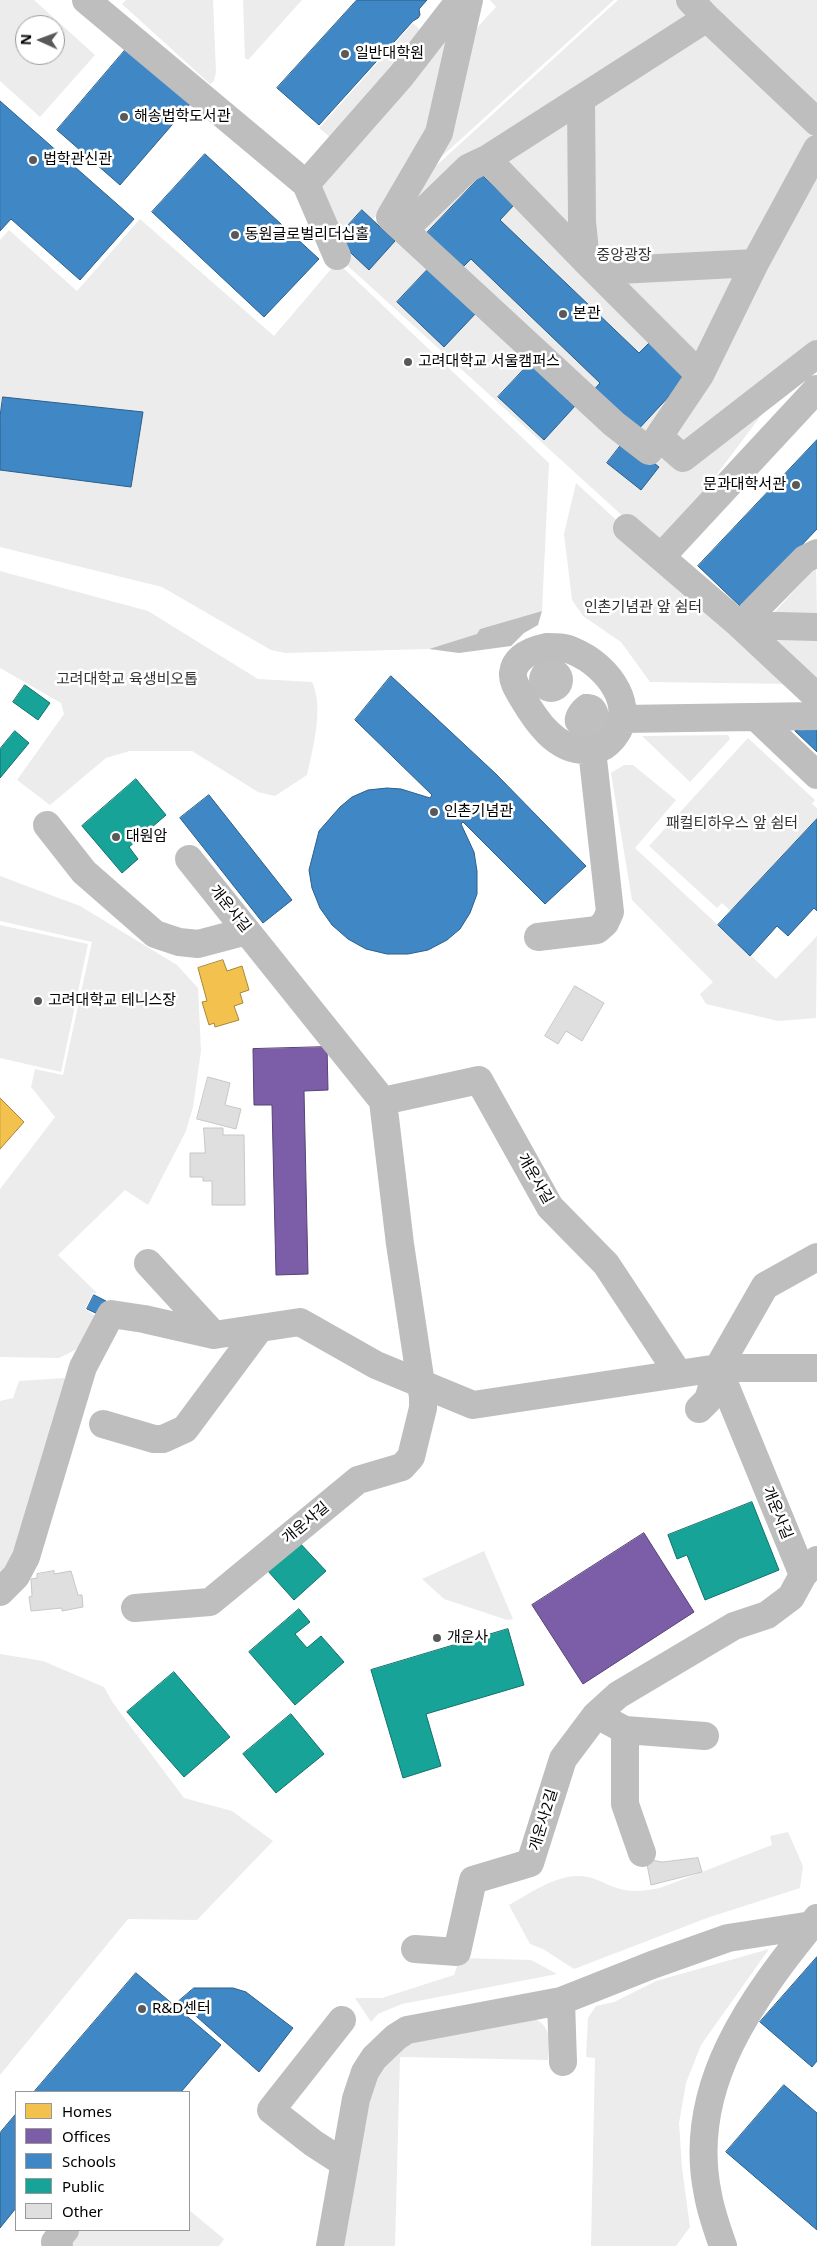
<!DOCTYPE html>
<html>
<head>
<meta charset="utf-8">
<style>
  body { margin:0 }
  #map { position:relative; width:817px; height:2246px; overflow:hidden; background:#fff; font-family:"Noto Sans",sans-serif }
  canvas { display:block }
  .legend { position:absolute; left:15px; top:2091px; width:175px; height:140px; box-sizing:border-box; background:#fff; border:1px solid #999; margin:0; padding:6px 9px; list-style:none; font-size:15px; color:#000 }
  .legend li { display:flex; align-items:center; gap:10px; height:25px }
  .legend b { width:25px; border:1px solid #999 }
  .north { position:absolute; left:15px; top:15px; width:50px; height:50px; box-sizing:border-box; background:#fff; border:1px solid #999; border-radius:50%; rotate:272deg; font-size:14px; font-weight:700; line-height:20px; text-align:center; color:#000 }
  .north::after { content:''; display:block; margin:auto; width:18px; height:22px; background:#595959; clip-path:polygon(50% 0,100% 100%,50% 72%,0 100%) }
</style>
</head>
<body>
<div id="map">
<canvas width="817" height="2246"></canvas>
<ul class="legend">
<li><b style="height:14px;background:#f2c14e"></b>Homes</li>
<li><b style="height:14px;background:#7b5ea7"></b>Offices</li>
<li><b style="height:14px;background:#3f88c5"></b>Schools</li>
<li><b style="height:14px;background:#17a398"></b>Public</li>
<li><b style="height:14px;background:#dfdfdf"></b>Other</li>
</ul>
<div class="north">N</div>
</div>
<script>
const context = document.querySelector('canvas').getContext('2d');
context.lineJoin = 'round';
function fillPath(path, color) {
  context.fillStyle = color;
  context.fill(path, 'evenodd');
}
function trace(path, color, width, dash) {
  context.strokeStyle = color;
  context.lineWidth = width;
  context.lineCap = dash ? 'butt' : 'round';
  context.setLineDash(dash || []);
  context.stroke(path);
}
function write(font, color, halo, rows, align = 'center') {
  context.font = font + ' "Noto Sans","Noto Sans KR",sans-serif';
  context.lineWidth = 5;
  context.setLineDash([]);
  context.textBaseline = 'middle';
  context.strokeStyle = halo;
  context.fillStyle = color;
  for (const [text, x, y, turn = 0] of rows) {
    context.save();
    context.translate(x, y);
    context.rotate((+turn || 0) * Math.PI / 180);
    context.textAlign = isNaN(turn) ? turn : align;
    if (halo) context.strokeText(text, 0, 0);
    context.fillText(text, 0, 0);
    context.restore();
  }
}
fillPath(new Path2D(`
  M 0,0 L 34,0 L 95,55 L 40,117 L 0,81 ZM 25,25 L 55,25 L 55,55 L 25,55 Z
  M 126,0 L 213,0 L 216,72 L 214,81 L 210,84 L 122,4 Z
  M 243,0 L 302,0 L 248,60 L 245,58 Z
  M 490,0 L 614,0 L 340,249 L 318,190 L 443,40 L 453,54 L 496,7 Z
  M 618,0 L 817,0 L 817,341 L 660,550 L 337,256 Z
  M 413,23 L 423,33 L 331,138 L 319,128 Z
  M 140,219 L 274,336 L 337,262 L 549,463 L 542,611 L 480,629 L 478,634 L 429,649 L 285,653 L 271,650 L 162,587 L 0,547 L 0,240 L 9,230 L 77,291 Z
  M 576,483 L 795,684 L 650,682 L 621,642 L 583,616 L 572,600 L 564,534 Z
  M 816,567 L 817,617 L 770,617 Z
  M 0,571 L 148,611 L 258,679 L 312,682 C 324,707 313,748 307,775 L 275,796 L 258,792 L 192,751 L 130,751 L 106,758 L 50,805 L 17,780 L 64,714 L 61,703 L 0,668 Z
  M 764,634 L 817,637 L 817,679 Z
  M 728,735 L 730,739 L 690,782 L 642,736 Z
  M 748,738 L 815,800 L 812,804 L 817,808 L 817,852 L 749,928 L 722,903 L 717,908 L 649,846 Z
  M 624,765 L 633,765 L 676,800 L 635,848 L 776,979 L 817,936 L 816,1018 L 778,1021 L 706,1004 L 700,994 L 713,982 L 632,900 L 611,773 Z
  M 0,876 L 80,906 L 177,965 L 198,988 L 201,1051 L 193,1107 L 186,1131 L 148,1205 L 125,1190 L 58,1255 L 97,1293 L 93,1293 L 85,1309 L 95,1316 L 77,1349 L 59,1358 L 0,1357 L 0,1189 L 55,1117 L 31,1087 L 35,1069 L 63,1075 L 92,942 L 0,921 Z
  M 0,925 L 88,944 L 61,1072 L 0,1058 Z
  M 64,1378 L 68,1381 L 14,1549 L 6,1568 L 0,1573 L 0,1401 L 13,1398 L 19,1381 Z
  M 484,1551 L 513,1619 L 507,1620 L 444,1599 L 422,1579 Z
  M 0,1654 L 43,1661 L 104,1687 L 113,1703 L 184,1798 L 232,1811 L 273,1841 L 197,1920 L 128,1919 L 0,2075 Z
  M 788,1832 L 803,1866 L 800,1888 L 707,1918 L 574,1969 L 543,1949 L 530,1944 L 509,1905 C 532,1892 561,1871 588,1877 C 597,1879 606,1884 614,1887 C 629,1893 645,1891 660,1888 L 772,1845 L 770,1836 Z
  M 769,1949 L 701,2045 L 686,2083 L 679,2123 L 682,2168 L 690,2227 L 676,2246 L 591,2246 L 595,2058 L 586,2057 L 588,2018 L 596,2006 L 614,2002 L 656,1981 Z
  M 460,1958 L 531,1960 L 557,1974 L 402,2004 L 378,2014 L 371,2022 L 355,1998 L 382,1998 L 454,1975 Z
  M 535,2019 C 553,2028 548,2042 548,2060 L 400,2057 L 395,2246 L 344,2246 L 372,2082 L 383,2062 L 408,2043 Z
  M 189,2210 L 224,2239 L 219,2246 L 67,2246 L 73,2230 L 189,2230 Z`), '#ececec');
fillPath(new Path2D(`
  M 542,611 L 538,625 L 524,633 L 511,646 L 459,653 L 429,649 L 477,634 L 480,629 Z
  M529 680a22 22 0 1 1 44 0a22 22 0 1 1-44 0Z
  M 583,694 C 602,693 607,703 611,720 L 598,738 C 591,738 580,738 574,735 C 555,724 569,701 583,694 Z`), '#bfbfbf');
const homes = new Path2D(`
  M 223,960 L 227,971 L 242,966 L 249,990 L 240,993 L 243,1003 L 234,1006 L 239,1020 L 215,1027 L 214,1023 L 209,1025 L 202,1002 L 207,1001 L 198,968 Z
  M 0,1098 L 24,1122 L 0,1149 Z`);
fillPath(homes, '#f2c14e');
trace(homes, '#a98737', 1);
const offices = new Path2D(`
  M 327,1047 L 328,1090 L 304,1091 L 308,1274 L 276,1275 L 272,1105 L 254,1105 L 253,1049 Z
  M 644,1533 L 694,1612 L 583,1684 L 532,1605 Z`);
fillPath(offices, '#7b5ea7');
trace(offices, '#564275', 1);
const schools = new Path2D(`
  M 357,0 L 427,0 L 419,9 L 420,15 L 418,18 L 413,21 L 319,125 L 277,88 Z
  M 127,48 L 191,103 L 120,185 L 57,130 Z
  M 0,101 L 134,219 L 80,280 L 11,219 L 0,231 Z
  M 205,154 L 319,259 L 264,317 L 152,212 Z
  M 482,175 L 514,205 L 500,220 L 639,353 L 650,342 L 687,377 L 634,434 L 591,393 L 600,383 L 471,259 L 460,270 L 424,236 Z
  M 362,210 L 395,241 L 369,270 L 336,239 Z
  M 430,267 L 477,312 L 444,347 L 397,302 Z
  M 529,364 L 575,406 L 544,440 L 498,397 Z
  M 3,397 L 143,412 L 131,487 L 0,470 L 0,417 Z
  M 625,440 L 659,467 L 641,490 L 607,463 Z
  M 817,440 L 817,529 L 742,608 L 698,566 Z
  M 391,676 L 496,774 L 586,866 L 545,904 L 463,822 L 461,824 L 474,852 L 477,871 L 477,894 L 470,913 L 460,929 L 447,940 L 428,950 L 408,954 L 387,954 L 366,949 L 348,939 L 332,925 L 320,908 L 312,888 L 309,870 L 319,831 L 340,807 L 352,797 L 368,790 L 387,788 L 401,789 L 430,798 L 432,795 L 355,720 Z
  M 817,729 L 817,752 L 795,731 Z
  M 209,795 L 292,900 L 263,923 L 180,818 Z
  M 817,819 L 817,911 L 814,908 L 788,936 L 777,926 L 750,956 L 718,925 Z
  M 94,1295 L 106,1301 L 100,1315 L 87,1309 Z
  M 817,1957 L 817,2061 L 812,2067 L 760,2022 Z
  M 136,1973 L 221,2045 L 181,2092 L 34,2092 Z
  M 194,1988 L 233,1988 L 246,1992 L 293,2028 L 259,2072 L 179,2001 Z
  M 784,2085 L 817,2113 L 817,2230 L 726,2152 Z
  M 16,2114 L 16,2208 L 0,2228 L 0,2133 Z`);
fillPath(schools, '#3f88c5');
trace(schools, '#2c5f8a', 1);
const public = new Path2D(`
  M 25,685 L 50,703 L 38,720 L 13,702 Z
  M 15,731 L 29,743 L 0,778 L 0,749 Z
  M 136,779 L 166,815 L 129,847 L 138,859 L 122,873 L 82,826 Z
  M 752,1502 L 779,1570 L 705,1600 L 687,1555 L 677,1559 L 668,1535 Z
  M 298,1541 L 326,1571 L 294,1600 L 267,1570 Z
  M 299,1609 L 310,1622 L 295,1634 L 307,1648 L 321,1636 L 344,1662 L 295,1705 L 249,1652 Z
  M 508,1629 L 524,1685 L 426,1714 L 441,1766 L 403,1778 L 371,1670 Z
  M 174,1672 L 230,1737 L 184,1777 L 127,1712 Z
  M 291,1714 L 324,1754 L 276,1793 L 243,1754 Z`);
fillPath(public, '#17a398');
trace(public, '#10726a', 1);
const building = new Path2D(`
  M 575,986 L 604,1003 L 582,1041 L 566,1031 L 558,1044 L 545,1036 Z
  M 208,1077 L 230,1083 L 225,1105 L 241,1109 L 236,1129 L 197,1119 Z
  M 204,1128 L 223,1128 L 223,1135 L 244,1135 L 245,1205 L 212,1205 L 212,1181 L 203,1181 L 203,1177 L 190,1177 L 190,1153 L 205,1153 Z
  M 54,1571 L 54,1574 L 71,1571 L 78,1595 L 82,1595 L 83,1607 L 62,1611 L 62,1608 L 31,1611 L 29,1597 L 32,1596 L 31,1579 L 37,1578 L 37,1574 Z
  M 698,1858 L 702,1872 L 651,1885 L 646,1859 L 662,1862 Z`);
fillPath(building, '#dfdfdf');
trace(building, '#c7c7c7', 1);
trace(new Path2D(`
  M 86,0 L 306,184 L 337,256
  M 690,0 L 707,18 L 817,122
  M 581,99 L 582,222 L 586,261 L 604,268 L 619,270 L 755,263
  M 487,159 L 468,168 L 404,230 L 614,424 L 649,451 L 700,375 L 755,263 L 817,149
  M 306,184 L 401,76 L 460,0
  M 404,230 L 390,217 L 439,133 L 469,0
  M 700,375 L 586,261 L 487,159 L 707,18
  M 659,437 L 683,458 L 817,354
  M 627,528 L 740,625 L 817,697
  M 661,557 L 817,389
  M 740,625 L 805,559 L 817,553
  M 740,625 L 817,627
  M 547,647 C 556,647 565,647 573,651 C 608,665 643,711 608,743 C 603,748 594,750 587,750 C 556,751 536,721 522,697 C 518,690 512,681 513,673 C 515,656 533,650 547,647 Z
  M 757,718 L 817,775
  M 623,719 L 817,716
  M 47,825 L 84,872 L 155,934 L 179,942 L 198,944 L 247,931
  M 189,859 L 383,1101
  M 538,937 L 597,930 L 605,923 L 610,912 L 592,750
  M 148,1263 L 214,1335
  M 718,1368 L 803,1575
  M 699,1409 L 708,1400 L 718,1368 L 765,1286 L 817,1257
  M 103,1424 L 154,1439 L 163,1439 L 185,1429 L 260,1328
  M 0,1592 L 16,1576 L 26,1557 L 83,1367 L 111,1314 L 144,1319 L 214,1335 L 300,1322 L 376,1365 L 473,1405 L 718,1368 L 817,1368
  M 135,1608 L 210,1602 L 358,1480 L 402,1467 L 411,1457 L 423,1408 L 423,1397 L 400,1244 L 383,1101 L 479,1080 L 550,1207 L 606,1264 L 678,1373
  M 608,1721 L 625,1730 L 705,1736
  M 625,1730 L 625,1804 L 642,1853
  M 415,1949 L 457,1952 L 473,1880 L 530,1863 L 563,1759 L 596,1715 L 618,1695 L 734,1626 L 767,1615 L 791,1597 L 803,1575 L 817,1560
  M 561,2001 L 563,2062
  M 342,2020 L 271,2110 L 313,2143 L 344,2163
  M 59,2246 L 55,2242 L 65,2230
  M 330,2246 L 356,2099 L 365,2072 L 374,2058 L 396,2037 L 407,2030 L 423,2027 L 561,2001 L 652,1965 L 728,1938 L 812,1925
  M 723,2246 C 717,2229 711,2212 708,2195 C 685,2086 753,1997 817,1918`), '#bebebe', 28);
for (const [x, y, r, color] of [
  [345,54,5,"#595959"],
  [124,117,5,"#595959"],
  [33,160,5,"#595959"],
  [235,235,5,"#595959"],
  [563,314,5,"#595959"],
  [408,362,5,"#595959"],
  [796,485,5,"#595959"],
  [434,812,5,"#595959"],
  [116,837,5,"#595959"],
  [38,1001,5,"#595959"],
  [437,1638,5,"#595959"],
  [142,2009,5,"#595959"]
]) {
  const dot = new Path2D();
  dot.arc(x, y, r, 0, 2 * Math.PI);
  context.fillStyle = color;
  context.fill(dot);
  trace(dot, '#fff', 2);
}
write('15px', '#000', '#fff', [
  ["일반대학원",355,54],
  ["해송법학도서관",134,117],
  ["법학관신관",43,160],
  ["동원글로벌리더십홀",245,235],
  ["본관",573,314],
  ["고려대학교 서울캠퍼스",418,362],
  ["문과대학서관",786,485,"right"],
  ["인촌기념관",444,812],
  ["대원암",126,837],
  ["고려대학교 테니스장",48,1001],
  ["개운사",447,1638],
  ["R&D센터",152,2009]
], 'left');
write('15px', '#333', '#fff', [
  ["중앙광장",624,256],
  ["인촌기념관 앞 쉼터",643,608],
  ["고려대학교 육생비오톱",127,680],
  ["패컬티하우스 앞 쉼터",732,824]
]);
write('15px', '#000', '#fff', [
  ["개운사길",230,909,51],
  ["개운사길",535,1179,60],
  ["개운사길",777,1513,68],
  ["개운사길",306,1523,-40],
  ["개운사2길",544,1820,-73]
]);
</script>
</body>
</html>
